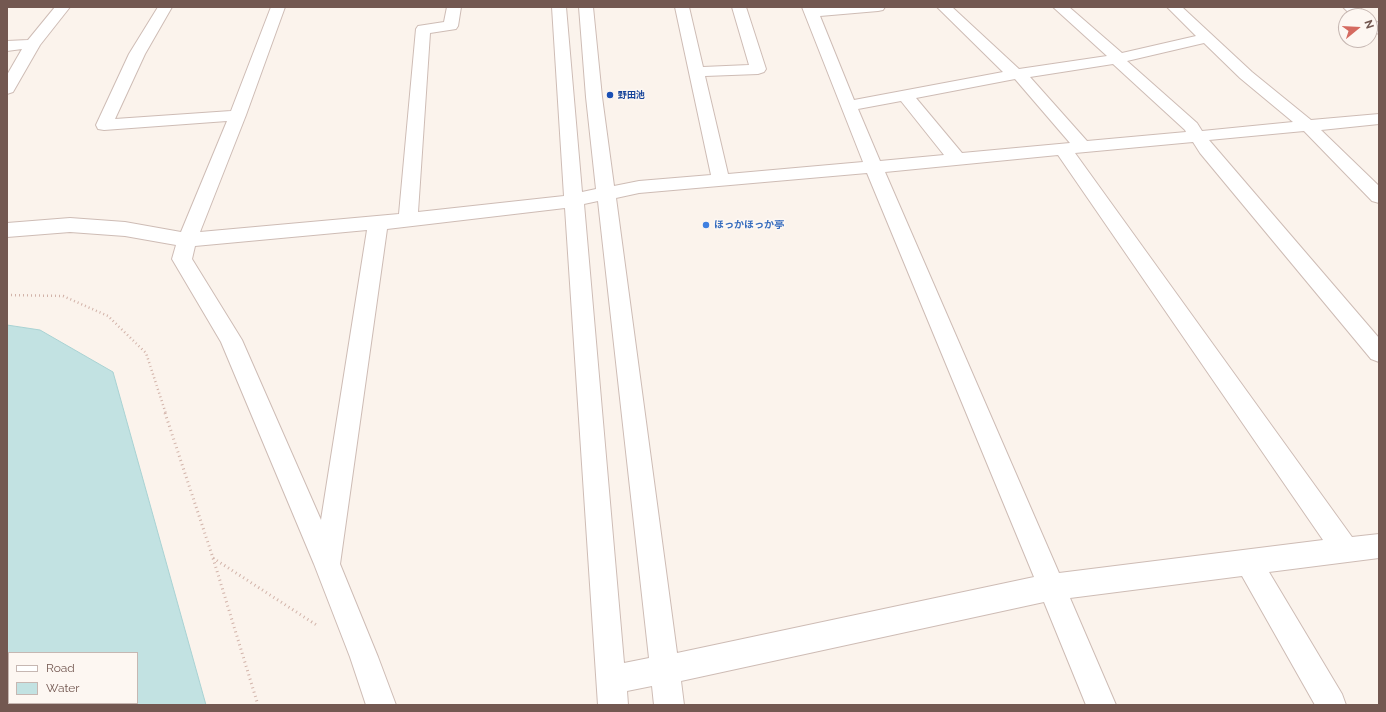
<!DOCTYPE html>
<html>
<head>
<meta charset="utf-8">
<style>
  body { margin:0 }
  #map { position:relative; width:1386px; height:712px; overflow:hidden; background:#fbf3ec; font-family:Raleway,sans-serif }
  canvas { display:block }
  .frame { position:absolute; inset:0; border:8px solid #735851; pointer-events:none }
  .legend { position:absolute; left:8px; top:652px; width:130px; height:52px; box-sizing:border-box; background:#fdf7f2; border:1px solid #c6b7b2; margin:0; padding:5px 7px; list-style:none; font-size:12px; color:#735851 }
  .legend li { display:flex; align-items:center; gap:8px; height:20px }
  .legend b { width:20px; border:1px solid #c6b7b2 }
  .north { position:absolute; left:1338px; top:8px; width:40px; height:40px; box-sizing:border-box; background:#fdf7f2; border:1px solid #c6b7b2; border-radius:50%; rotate:72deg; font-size:11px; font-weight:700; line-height:16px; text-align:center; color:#735851 }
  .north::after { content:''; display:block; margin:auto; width:14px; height:18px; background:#d56a60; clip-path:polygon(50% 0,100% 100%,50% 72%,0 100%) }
</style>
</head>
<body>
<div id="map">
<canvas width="1386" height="712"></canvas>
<div class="frame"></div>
<ul class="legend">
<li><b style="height:5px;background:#fff"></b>Road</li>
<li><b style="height:11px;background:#c2e2e2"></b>Water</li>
</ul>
<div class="north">N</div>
</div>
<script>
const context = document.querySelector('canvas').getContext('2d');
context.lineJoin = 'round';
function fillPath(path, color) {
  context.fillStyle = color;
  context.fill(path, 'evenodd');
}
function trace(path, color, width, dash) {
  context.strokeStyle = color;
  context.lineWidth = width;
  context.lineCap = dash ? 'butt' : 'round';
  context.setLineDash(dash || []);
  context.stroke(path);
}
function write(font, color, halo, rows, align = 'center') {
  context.font = font + ' Raleway,"Noto Sans JP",sans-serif';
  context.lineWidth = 3;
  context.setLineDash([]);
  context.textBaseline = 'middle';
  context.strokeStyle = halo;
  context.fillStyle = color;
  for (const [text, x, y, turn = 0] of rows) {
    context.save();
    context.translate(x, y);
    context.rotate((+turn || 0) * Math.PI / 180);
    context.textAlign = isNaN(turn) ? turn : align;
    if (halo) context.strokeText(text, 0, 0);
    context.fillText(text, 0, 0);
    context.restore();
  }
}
const water = new Path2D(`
  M 7,325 L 40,330 L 113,372 L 206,705 L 7,705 ZM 9,653 L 137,653 L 137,703 L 9,703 Z`);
fillPath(water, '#c2e2e2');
trace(water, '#a9d2d3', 1);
const minor = new Path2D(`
  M 55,7 L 70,7 L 40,45 L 13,92 L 7,94 L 7,75 L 22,49 L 7,51 L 7,41 L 28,40 Z
  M 158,7 L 172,7 L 145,54 L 115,119 L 231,111 L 271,7 L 285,7 L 246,115 L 200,232 L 399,214 L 416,29 L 418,26 L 444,22 L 447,7 L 461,7 L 458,26 L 456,29 L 430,33 L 418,212 L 564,196 L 552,7 L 566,7 L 582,192 L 596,189 L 586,97 L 579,7 L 593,7 L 602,97 L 614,186 L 639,181 L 711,175 L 675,7 L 689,7 L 703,67 L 749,65 L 732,7 L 746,7 L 766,69 L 764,72 L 758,74 L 705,76 L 728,174 L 863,162 L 802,7 L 885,7 L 883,10 L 878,11 L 820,16 L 854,100 L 1003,72 L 937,7 L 952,7 L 1019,69 L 1107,56 L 1053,7 L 1069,7 L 1122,53 L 1196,36 L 1167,7 L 1182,7 L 1252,72 L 1311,120 L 1379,114 L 1379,124 L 1321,130 L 1379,186 L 1379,203 L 1372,201 L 1304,131 L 1209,140 L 1379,338 L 1379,362 L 1371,359 L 1200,153 L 1193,142 L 1075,153 L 1352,537 L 1379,534 L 1379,558 L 1269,572 L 1342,694 L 1346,705 L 1315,705 L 1242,576 L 1070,598 L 1116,705 L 1086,705 L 1044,602 L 681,681 L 684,705 L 654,705 L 652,686 L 627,691 L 628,705 L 598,705 L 565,208 L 387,229 L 340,564 L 378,657 L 396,705 L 366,705 L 350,657 L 314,564 L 221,342 L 172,259 L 176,245 L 125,236 L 70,232 L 7,237 L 7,223 L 70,218 L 125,222 L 181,232 L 227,121 L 104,130 L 98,129 L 96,125 L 129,54 ZM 1204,43 L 1240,78 L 1293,122 L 1202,131 L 1197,123 L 1127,61 ZM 1113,64 L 1185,130 L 1186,132 L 1087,141 L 1030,77 ZM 1015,79 L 1070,143 L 962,153 L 916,98 ZM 901,101 L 944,155 L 880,161 L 858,109 ZM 1058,155 L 1323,540 L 1059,573 L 885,172 ZM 867,173 L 1034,577 L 677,653 L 616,198 L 639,193 ZM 598,201 L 649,658 L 624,663 L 584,204 ZM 367,230 L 321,520 L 242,340 L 192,259 L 195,246 Z
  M 1343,7 L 1359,7 L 1368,16 L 1352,16 Z
  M 1370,19 L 1379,23 L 1379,34 L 1370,30 Z`);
trace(minor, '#cebcb5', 2);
trace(new Path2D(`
  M 7,295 L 63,296 L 108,316 L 146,353 L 166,414`), '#d2b3a9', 2.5, [1, 3]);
trace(new Path2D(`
  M 165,413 L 213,558 L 258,705
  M 213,558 L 318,626`), '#d2b3a9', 3, [1, 3.5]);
fillPath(minor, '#fff');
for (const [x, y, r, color] of [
  [610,95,4,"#1a4fb4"],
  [706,225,4,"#3f7fe0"]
]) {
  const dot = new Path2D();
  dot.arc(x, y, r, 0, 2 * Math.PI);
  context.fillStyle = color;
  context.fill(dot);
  trace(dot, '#fdf7f2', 1.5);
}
write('bold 9px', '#164399', '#fdf7f2', [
  ["野田池",618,95]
], 'left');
write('bold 10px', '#366cbe', '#fdf7f2', [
  ["ほっかほっか亭",714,225]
], 'left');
</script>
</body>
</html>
